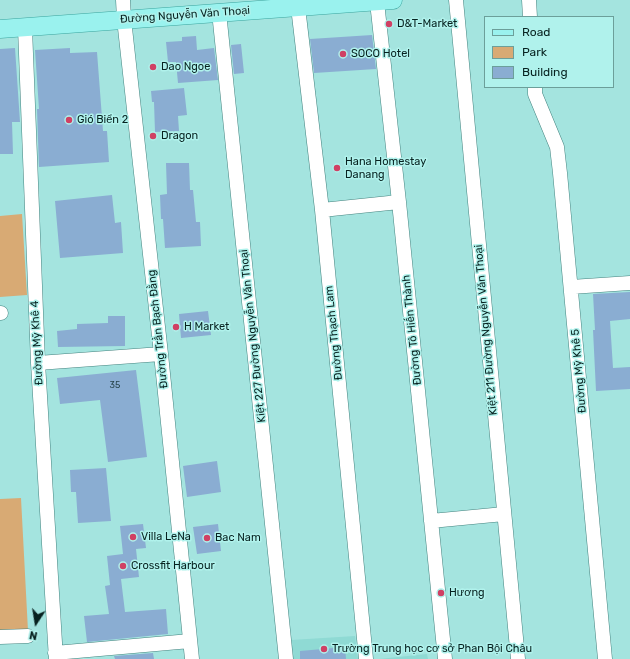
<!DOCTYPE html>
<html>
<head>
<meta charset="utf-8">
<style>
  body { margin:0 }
  #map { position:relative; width:630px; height:659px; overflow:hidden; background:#a4e4df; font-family:Rubik,sans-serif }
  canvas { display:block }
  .legend { position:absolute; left:484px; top:16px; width:130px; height:72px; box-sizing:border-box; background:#b0f2ec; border:1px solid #6c9f9a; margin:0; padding:5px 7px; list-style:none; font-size:12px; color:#072220 }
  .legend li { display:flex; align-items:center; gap:8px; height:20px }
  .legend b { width:20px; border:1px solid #6c9f9a }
  .north { position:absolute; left:16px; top:603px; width:40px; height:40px; -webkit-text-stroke:3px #b0f2ec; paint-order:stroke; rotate:192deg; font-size:11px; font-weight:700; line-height:16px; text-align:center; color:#072220 }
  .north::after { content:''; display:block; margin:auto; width:14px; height:18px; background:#072220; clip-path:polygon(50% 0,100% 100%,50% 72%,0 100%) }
</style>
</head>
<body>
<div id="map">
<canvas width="630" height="659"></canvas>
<ul class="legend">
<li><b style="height:5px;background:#9af2ee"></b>Road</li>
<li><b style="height:11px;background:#d8aa74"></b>Park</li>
<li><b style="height:11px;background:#8aadd2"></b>Building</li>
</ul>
<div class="north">N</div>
</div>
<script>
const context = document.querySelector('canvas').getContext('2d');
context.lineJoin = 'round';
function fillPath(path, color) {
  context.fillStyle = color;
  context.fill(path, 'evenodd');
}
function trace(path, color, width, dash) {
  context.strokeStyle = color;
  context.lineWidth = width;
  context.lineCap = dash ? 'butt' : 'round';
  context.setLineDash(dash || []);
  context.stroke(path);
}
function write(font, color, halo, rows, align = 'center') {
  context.font = font + ' Rubik,sans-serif';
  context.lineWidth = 3;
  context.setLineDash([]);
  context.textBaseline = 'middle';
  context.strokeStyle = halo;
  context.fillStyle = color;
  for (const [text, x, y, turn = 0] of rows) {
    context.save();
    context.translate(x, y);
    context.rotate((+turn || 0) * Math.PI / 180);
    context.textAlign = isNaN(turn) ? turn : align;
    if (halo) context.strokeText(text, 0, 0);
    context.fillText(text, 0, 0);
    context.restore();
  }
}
fillPath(new Path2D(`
  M 355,636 L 358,659 L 293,659 L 291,640 Z
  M 427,654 L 428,659 L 379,659 Z`), '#8fdad4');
fillPath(new Path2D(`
  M 22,214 L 27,295 L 0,297 L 0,216 Z
  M 21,498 L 28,631 L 0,632 L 0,499 Z`), '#d8aa74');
fillPath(new Path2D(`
  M 372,35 L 376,69 L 314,73 L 310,39 Z
  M 196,36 L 197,50 L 214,48 L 218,80 L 178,83 L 176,62 L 168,62 L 166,42 L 182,41 L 182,37 Z
  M 241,44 L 244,73 L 234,74 L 231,45 Z
  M 15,48 L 20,122 L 12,122 L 13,154 L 0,154 L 0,49 Z
  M 70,48 L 70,53 L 97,52 L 103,131 L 107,131 L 109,162 L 39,167 L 37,109 L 39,109 L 35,50 Z
  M 184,88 L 187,115 L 178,116 L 179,131 L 155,132 L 154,102 L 152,102 L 151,91 Z
  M 166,163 L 189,163 L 190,190 L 193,190 L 196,222 L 200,222 L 201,246 L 165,248 L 163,219 L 161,219 L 160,195 L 167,194 Z
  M 112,195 L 115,223 L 121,222 L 123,253 L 60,258 L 55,201 Z
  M 630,292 L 630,319 L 610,321 L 613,368 L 630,367 L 630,389 L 596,391 L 593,330 L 595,330 L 593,294 Z
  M 208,311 L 211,335 L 181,338 L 179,314 Z
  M 108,316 L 125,316 L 125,346 L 58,347 L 57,331 L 77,329 L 77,324 L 108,323 Z
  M 136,370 L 147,457 L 108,462 L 100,400 L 60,404 L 57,378 Z
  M 217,461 L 221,492 L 187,497 L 183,466 Z
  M 106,468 L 111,521 L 78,523 L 76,492 L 71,492 L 70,470 Z
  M 143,524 L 146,548 L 136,549 L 139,577 L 121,579 L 125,612 L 166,609 L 168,634 L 87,642 L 84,616 L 109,614 L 105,586 L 110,585 L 107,556 L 123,554 L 120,526 Z
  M 218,524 L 221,551 L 197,554 L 193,527 Z
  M 345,647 L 346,659 L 300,659 L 300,651 Z
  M 153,653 L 154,659 L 115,659 L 114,656 Z`), '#8aadd2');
const minor = new Path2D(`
  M 123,0 L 124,19 L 161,354 L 192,659
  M 456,0 L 518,659
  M 529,0 L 530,17
  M 377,2 L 399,202 L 445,659
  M 298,7 L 322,210 L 366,659
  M 219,12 L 286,659
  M 25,28 L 38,363 L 56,659
  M 535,87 L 535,94 L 557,147 L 560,173 L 605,659
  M 322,210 L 399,202
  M 571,287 L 630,283
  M 0,313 L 1,313
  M 38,363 L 161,354
  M 431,521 L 504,514
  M 0,637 L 28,636
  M 55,653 L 190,641`);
const major = new Path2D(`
  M 0,29 L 393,0`);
trace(minor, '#44837f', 15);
trace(major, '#3ba49e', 19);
trace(minor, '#fff', 14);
trace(major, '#9af2ee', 18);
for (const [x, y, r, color] of [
  [389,24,4,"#d04064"],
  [343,54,4,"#d04064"],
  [153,67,4,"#d04064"],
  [69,120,4,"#d04064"],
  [153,136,4,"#d04064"],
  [337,168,4,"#d04064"],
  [176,327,4,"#d04064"],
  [133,537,4,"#d04064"],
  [207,538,4,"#d04064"],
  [123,566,4,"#d04064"],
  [441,593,4,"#d04064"],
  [324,649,4,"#d04064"]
]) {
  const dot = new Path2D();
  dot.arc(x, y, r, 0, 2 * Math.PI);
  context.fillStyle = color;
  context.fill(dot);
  trace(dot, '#b0f2ec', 1.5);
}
write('9px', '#28454c', null, [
  ["35",115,385]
]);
write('11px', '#072220', '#b0f2ec', [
  ["Đường Nguyễn Văn Thoại",185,15,-4],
  ["Đường Trần Bạch Đằng",158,329,-96],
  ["Đường Tô Hiến Thành",412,330,-96],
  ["Kiệt 211 Đường Nguyễn Văn Thoại",486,330,-95],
  ["Đường Thạch Lam",334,333,-96],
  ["Kiệt 227 Đường Nguyễn Văn Thoại",253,336,-96],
  ["Đường Mỹ Khê 4",37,343,-93],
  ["Đường Mỹ Khê 5",579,371,-95]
]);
write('11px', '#072220', '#b0f2ec', [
  ["D&T-Market",397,24],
  ["SOCO Hotel",351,54],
  ["Dao Ngoe",161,67],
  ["Gió Biển 2",77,120],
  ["Dragon",161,136],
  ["Hana Homestay",345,162],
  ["Danang",345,175],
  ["H Market",184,327],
  ["Villa LeNa",141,537],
  ["Bac Nam",215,538],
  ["Crossfit Harbour",131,566],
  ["Hương",449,593],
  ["Trường Trung học cơ sở Phan Bội Châu",332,649]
], 'left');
</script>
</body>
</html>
